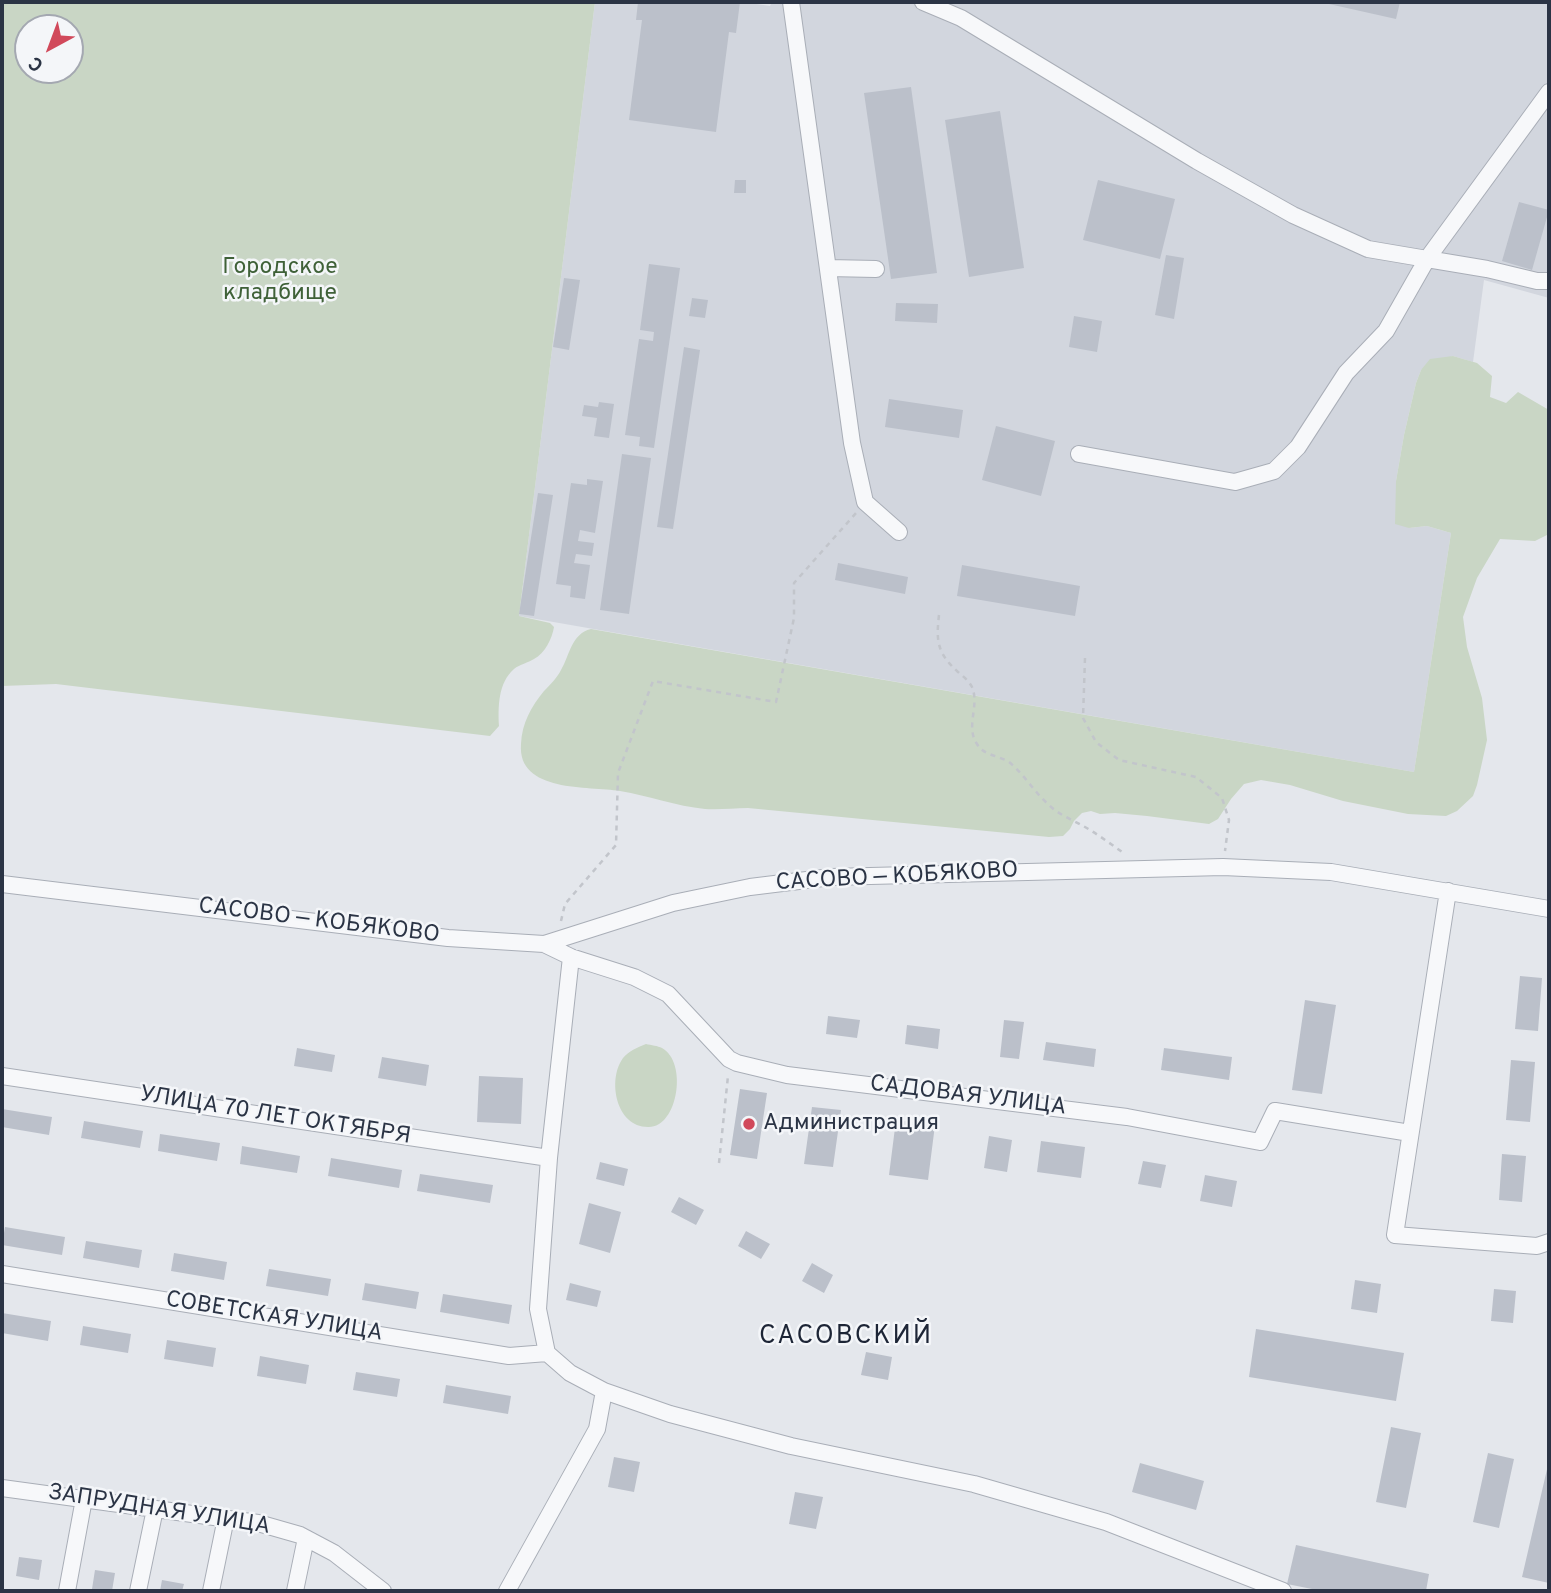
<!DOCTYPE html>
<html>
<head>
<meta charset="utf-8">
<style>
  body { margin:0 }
  #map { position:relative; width:1551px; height:1593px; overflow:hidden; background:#e4e7ec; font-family:Overpass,sans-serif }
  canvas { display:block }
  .frame { position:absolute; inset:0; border:4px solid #2b3445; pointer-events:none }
  .north { position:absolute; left:14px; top:14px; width:70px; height:70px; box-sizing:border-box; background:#f4f6f9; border:2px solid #a4a8b1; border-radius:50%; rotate:221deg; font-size:19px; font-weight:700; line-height:28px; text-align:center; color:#2b3445 }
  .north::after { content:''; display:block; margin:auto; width:24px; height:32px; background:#d1495b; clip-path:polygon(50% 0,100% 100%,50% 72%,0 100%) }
</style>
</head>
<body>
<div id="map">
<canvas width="1551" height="1593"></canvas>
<div class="frame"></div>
<div class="north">С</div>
</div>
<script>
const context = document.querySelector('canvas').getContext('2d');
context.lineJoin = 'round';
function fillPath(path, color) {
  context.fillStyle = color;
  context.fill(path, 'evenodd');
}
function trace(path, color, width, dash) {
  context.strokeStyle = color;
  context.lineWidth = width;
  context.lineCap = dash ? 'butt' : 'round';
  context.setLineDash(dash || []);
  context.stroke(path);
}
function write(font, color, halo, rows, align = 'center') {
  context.font = font + ' Overpass,sans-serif';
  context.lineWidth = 5;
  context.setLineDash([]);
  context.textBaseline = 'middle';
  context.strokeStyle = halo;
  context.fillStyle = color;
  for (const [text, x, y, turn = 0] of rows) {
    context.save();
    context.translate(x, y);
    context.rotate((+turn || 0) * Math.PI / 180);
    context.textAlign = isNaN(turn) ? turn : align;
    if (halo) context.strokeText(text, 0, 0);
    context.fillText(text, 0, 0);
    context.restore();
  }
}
fillPath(new Path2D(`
  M 595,2 L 743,2 L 770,6 L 772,2 L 1549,2 L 1549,298 L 1484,280 L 1473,362 L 1453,356 L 1421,370 L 1416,383 L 1404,435 L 1396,481 L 1409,528 L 1427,526 L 1451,533 L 1414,772 L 519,616 Z`), '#d2d6de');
fillPath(new Path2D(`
  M 2,2 L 595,2 L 519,616 L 550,623 L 554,627 C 552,639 545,653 534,659 C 528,663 520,664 514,669 C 498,683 498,707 499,726 L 490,736 L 56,684 L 2,686 ZM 28,28 L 70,28 L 70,70 L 28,70 Z
  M 1453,356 L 1477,363 L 1492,376 L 1490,397 L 1506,403 L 1518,392 L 1549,410 L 1549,534 L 1535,541 L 1500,539 L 1477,578 L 1463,617 L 1467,647 L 1482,698 L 1487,740 L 1477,785 L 1473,796 L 1457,811 L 1446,816 L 1408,814 L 1343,801 L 1290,785 L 1261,780 L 1244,784 L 1231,799 L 1218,819 L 1209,824 L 1147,816 L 1115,813 L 1100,814 L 1091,811 L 1082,813 L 1074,821 L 1070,829 L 1063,836 L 1049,837 L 748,808 C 734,808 719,810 705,809 C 676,806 649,796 620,791 C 589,786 517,793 521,744 C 522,723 531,707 544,691 C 550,685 557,678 561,670 C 570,655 571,634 591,629 L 1414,772 L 1451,533 L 1427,526 L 1409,528 L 1395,524 L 1396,481 L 1404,435 L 1416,383 L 1421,370 L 1430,359 Z
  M 646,1044 C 651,1045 658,1046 662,1048 C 688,1062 678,1128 648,1127 C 616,1127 607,1080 623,1058 C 629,1051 638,1047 646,1044 Z`), '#c9d6c5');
fillPath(new Path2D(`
  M 638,2 L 740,2 L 736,33 L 729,32 L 716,132 L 629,120 L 642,20 L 636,20 Z
  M 1320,2 L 1400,2 L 1396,19 Z
  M 911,87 L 937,273 L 891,279 L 864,93 Z
  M 1000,111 L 1024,268 L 969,277 L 945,120 Z
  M 735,180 L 746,180 L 746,193 L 734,193 Z
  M 1098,180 L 1175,199 L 1160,259 L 1083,240 Z
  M 1519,202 L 1549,210 L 1532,270 L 1502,261 Z
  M 1166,255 L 1184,258 L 1174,319 L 1155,315 Z
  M 649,264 L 680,268 L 654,448 L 639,446 L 640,437 L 625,435 L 639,339 L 653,341 L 654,332 L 640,330 Z
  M 564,278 L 580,280 L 569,350 L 553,347 Z
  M 692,298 L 708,300 L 705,318 L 689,316 Z
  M 896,303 L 938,304 L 937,323 L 895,321 Z
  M 1074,316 L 1102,321 L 1097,352 L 1069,347 Z
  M 684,347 L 700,350 L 673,529 L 657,527 Z
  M 889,399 L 963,410 L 959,438 L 885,427 Z
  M 599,402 L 614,404 L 609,438 L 594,436 L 597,418 L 582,416 L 584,405 L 598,407 Z
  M 996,426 L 1055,441 L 1041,496 L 982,480 Z
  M 622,454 L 651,458 L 629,614 L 600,610 Z
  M 587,479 L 603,481 L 595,533 L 580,530 L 578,541 L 594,543 L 592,556 L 576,554 L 574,563 L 590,565 L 585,599 L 570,597 L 571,586 L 556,584 L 571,483 L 587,485 Z
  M 538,493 L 553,495 L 534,616 L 519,614 Z
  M 838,563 L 908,577 L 905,594 L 835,580 Z
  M 962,565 L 1080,586 L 1075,616 L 957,596 Z
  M 1520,976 L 1542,978 L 1538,1031 L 1515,1029 Z
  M 1305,1000 L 1336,1005 L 1322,1094 L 1292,1090 Z
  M 828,1016 L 860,1020 L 857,1038 L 826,1034 Z
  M 1004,1020 L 1024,1022 L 1019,1059 L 1000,1057 Z
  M 907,1025 L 940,1029 L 938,1049 L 905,1044 Z
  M 1046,1042 L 1096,1049 L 1094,1067 L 1043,1060 Z
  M 297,1048 L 335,1055 L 332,1072 L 294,1066 Z
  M 1164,1048 L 1232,1057 L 1229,1080 L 1161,1070 Z
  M 382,1057 L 429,1065 L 426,1086 L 378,1078 Z
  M 1511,1060 L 1535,1062 L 1530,1122 L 1506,1120 Z
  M 479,1076 L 523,1078 L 521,1124 L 477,1122 Z
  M 740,1089 L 767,1093 L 757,1159 L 730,1155 Z
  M 812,1107 L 841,1110 L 833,1167 L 804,1164 Z
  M 2,1109 L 52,1117 L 49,1135 L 2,1127 Z
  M 896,1120 L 935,1125 L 928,1180 L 889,1175 Z
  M 84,1121 L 143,1131 L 140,1148 L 81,1138 Z
  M 160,1134 L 220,1143 L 217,1161 L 158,1151 Z
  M 989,1136 L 1012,1140 L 1007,1172 L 984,1168 Z
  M 1041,1141 L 1085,1147 L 1081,1178 L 1037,1172 Z
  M 242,1146 L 300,1156 L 297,1173 L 240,1164 Z
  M 1502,1154 L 1526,1156 L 1522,1202 L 1499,1200 Z
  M 331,1158 L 402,1170 L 399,1188 L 328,1176 Z
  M 1143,1161 L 1166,1165 L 1161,1188 L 1138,1184 Z
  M 600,1162 L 628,1169 L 624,1186 L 596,1179 Z
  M 420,1174 L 493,1185 L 490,1203 L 417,1191 Z
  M 1205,1175 L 1237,1181 L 1232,1207 L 1200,1201 Z
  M 679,1197 L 704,1210 L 696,1225 L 671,1212 Z
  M 589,1203 L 621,1212 L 610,1253 L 579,1244 Z
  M 5,1227 L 65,1237 L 62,1255 L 2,1245 Z
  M 746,1231 L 770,1244 L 761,1259 L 738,1246 Z
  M 86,1241 L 142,1250 L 139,1268 L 83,1258 Z
  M 174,1253 L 227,1262 L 224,1280 L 171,1271 Z
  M 812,1263 L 833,1275 L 824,1293 L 802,1281 Z
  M 269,1269 L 331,1279 L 328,1296 L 266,1286 Z
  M 1355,1280 L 1381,1284 L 1377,1313 L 1351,1309 Z
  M 365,1283 L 419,1292 L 416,1309 L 362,1300 Z
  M 570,1283 L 601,1291 L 597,1307 L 566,1300 Z
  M 1494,1289 L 1516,1291 L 1513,1323 L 1491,1321 Z
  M 443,1294 L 512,1305 L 509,1324 L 440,1312 Z
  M 2,1313 L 51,1321 L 48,1341 L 2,1333 Z
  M 83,1326 L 131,1334 L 128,1353 L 80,1345 Z
  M 1256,1329 L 1404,1353 L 1396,1401 L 1249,1377 Z
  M 167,1340 L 216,1348 L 213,1367 L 164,1359 Z
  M 866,1352 L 892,1357 L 888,1380 L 861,1375 Z
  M 260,1356 L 309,1365 L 306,1384 L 257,1376 Z
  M 356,1372 L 400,1379 L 397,1397 L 353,1390 Z
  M 446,1385 L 511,1396 L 508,1414 L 443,1403 Z
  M 1391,1427 L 1421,1433 L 1406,1508 L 1376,1502 Z
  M 1488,1453 L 1514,1459 L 1499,1528 L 1473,1522 Z
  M 614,1457 L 640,1462 L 634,1492 L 608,1487 Z
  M 1140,1463 L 1204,1481 L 1196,1510 L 1132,1492 Z
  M 1548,1465 L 1549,1465 L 1549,1583 L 1522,1577 Z
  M 795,1492 L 823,1497 L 816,1529 L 789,1524 Z
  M 1296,1545 L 1429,1574 L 1426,1591 L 1322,1591 L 1287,1584 Z
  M 19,1557 L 42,1560 L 39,1580 L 16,1576 Z
  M 95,1570 L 115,1573 L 112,1591 L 92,1589 Z
  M 162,1580 L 184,1584 L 182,1591 L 160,1591 Z`), '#bbc0ca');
const minor = new Path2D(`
  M 791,2 L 852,443 L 865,502 L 899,532
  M 923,2 L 961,18 L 1197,161 L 1293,215 L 1368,249 L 1427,259 L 1549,92
  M 828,268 L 876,269
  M 1079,454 L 1235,482 L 1274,471 L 1298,447 L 1346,373 L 1386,331 L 1427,259 L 1487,269 L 1537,281 L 1549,281
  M 2,884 L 448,938 L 544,944 L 673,903 L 750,887 L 831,877 L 1223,867 L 1331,872 L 1549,909
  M 1448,891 L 1395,1235 L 1537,1246 L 1549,1242
  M 544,944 L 571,957 L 634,977 L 668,994 L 729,1059 L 737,1063 L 787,1075 L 1127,1117 L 1260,1142 L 1275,1111 L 1410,1133
  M 571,957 L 549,1158 L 538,1309 L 547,1353 L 570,1373 L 604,1391 L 670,1414 L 791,1446 L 974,1484 L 1106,1522 L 1283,1591
  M 2,1076 L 549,1158
  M 2,1274 L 509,1356 L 547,1353
  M 2,1488 L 258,1523 L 300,1535 L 334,1553 L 383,1591
  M 67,1591 L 84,1499
  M 138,1591 L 155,1509
  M 211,1591 L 226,1518
  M 295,1591 L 306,1538
  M 507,1591 L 597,1429 L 604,1391`);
trace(minor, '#a9aeb7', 18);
trace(new Path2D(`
  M 939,615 C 936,641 937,653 958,672 C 963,676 969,681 972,687 C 980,706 965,726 977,744 C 984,756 998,755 1009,762 C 1024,774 1034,792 1049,805 C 1059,815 1073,820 1085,827 C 1099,835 1112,845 1125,854
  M 1085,658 L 1083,718 L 1096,742 L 1119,760 L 1196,777 L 1222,798 L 1229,820 L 1225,851
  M 561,921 L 565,904 L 616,845 L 618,773 L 653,681 L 776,702 L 794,618 L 794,583 L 856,513
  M 719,1163 L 728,1076`), '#c2c5cb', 2.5, [5, 5]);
trace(minor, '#f7f8fa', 16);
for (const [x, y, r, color] of [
  [749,1124,7,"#d1495b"]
]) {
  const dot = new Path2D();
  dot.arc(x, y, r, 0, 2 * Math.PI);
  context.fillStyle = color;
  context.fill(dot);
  trace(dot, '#f4f6f9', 2.5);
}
write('23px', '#3f6138', '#f4f6f9', [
  ["Городское",280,268],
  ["кладбище",280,294]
]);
write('23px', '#2b3445', '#f4f6f9', [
  ["САСОВО — КОБЯКОВО",897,878,-3],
  ["САСОВО — КОБЯКОВО",319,922,7],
  ["САДОВАЯ УЛИЦА",968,1097,7],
  ["УЛИЦА 70 ЛЕТ ОКТЯБРЯ",275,1117,9],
  ["СОВЕТСКАЯ УЛИЦА",274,1318,9],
  ["ЗАПРУДНАЯ УЛИЦА",159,1511,9]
]);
write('23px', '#2b3445', '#f4f6f9', [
  ["Администрация",763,1124]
], 'left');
context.letterSpacing = '2px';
write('26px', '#1d2536', '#f4f6f9', [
  ["САСОВСКИЙ",846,1338]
]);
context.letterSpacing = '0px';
</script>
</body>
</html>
